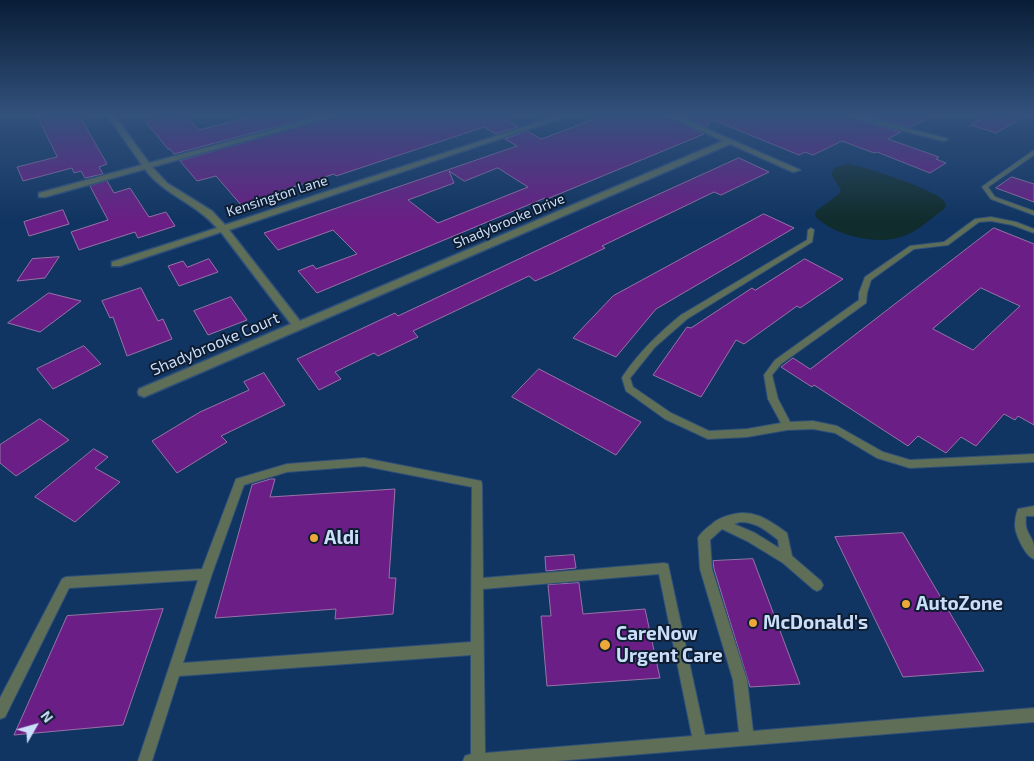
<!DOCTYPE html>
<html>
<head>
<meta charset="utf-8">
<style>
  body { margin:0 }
  #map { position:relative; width:1034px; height:761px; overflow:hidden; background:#113562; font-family:"Exo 2",sans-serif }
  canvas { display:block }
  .north { position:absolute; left:10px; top:701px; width:50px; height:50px; -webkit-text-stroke:4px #0e1d31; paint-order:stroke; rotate:52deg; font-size:14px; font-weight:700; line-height:20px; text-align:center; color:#cadefa }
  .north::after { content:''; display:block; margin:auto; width:18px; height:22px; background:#cadefa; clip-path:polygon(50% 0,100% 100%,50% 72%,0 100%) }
</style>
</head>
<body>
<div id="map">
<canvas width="1034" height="761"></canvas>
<div class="north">N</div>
</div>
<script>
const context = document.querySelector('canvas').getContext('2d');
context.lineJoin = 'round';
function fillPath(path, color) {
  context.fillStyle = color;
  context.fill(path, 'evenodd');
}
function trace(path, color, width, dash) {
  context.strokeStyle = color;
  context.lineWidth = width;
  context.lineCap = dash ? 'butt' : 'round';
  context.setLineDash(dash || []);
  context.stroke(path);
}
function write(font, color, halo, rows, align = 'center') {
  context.font = font + ' "Exo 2",sans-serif';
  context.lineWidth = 4;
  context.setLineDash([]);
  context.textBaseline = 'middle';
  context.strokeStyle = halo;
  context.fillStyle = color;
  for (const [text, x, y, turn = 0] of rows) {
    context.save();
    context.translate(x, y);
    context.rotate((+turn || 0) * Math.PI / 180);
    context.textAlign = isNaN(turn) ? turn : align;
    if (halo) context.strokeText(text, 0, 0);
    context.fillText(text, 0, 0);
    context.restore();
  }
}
fillPath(new Path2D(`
  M 846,164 C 863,165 931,189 942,199 C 945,202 945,203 946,206 L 943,210 C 931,218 918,231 904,236 C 878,246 834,236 815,216 L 816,211 L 839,194 L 841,190 L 831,174 L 835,168 Z`), '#102c2c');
const building = new Path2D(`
  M 37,115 L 79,115 L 107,164 L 99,167 L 103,174 L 85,178 L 81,171 L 74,173 L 72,168 L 23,181 L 17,167 L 57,157 Z
  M 173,115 L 185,115 L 199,130 L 257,115 L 320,115 L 174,154 L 170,149 L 168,149 L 146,122 Z
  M 340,115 L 512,115 L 513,118 L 506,120 L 518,127 L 496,134 L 484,127 L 336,176 L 334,174 L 271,194 L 273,196 L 242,206 L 216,176 L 197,181 L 180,161 Z
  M 605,115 L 664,115 L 704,134 L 547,199 L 545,198 L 492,220 L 317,293 L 298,271 L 313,265 L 316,269 L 357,254 L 333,230 L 278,250 L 264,233 L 517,146 L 505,139 L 527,131 L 541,139 ZM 498,168 L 528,187 L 438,223 L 408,200 L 454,183 L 449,171 L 464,181 Z
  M 679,115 L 841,115 L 901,132 L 888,139 L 939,157 L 936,159 L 946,163 L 930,173 L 877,152 L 874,153 L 842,141 L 813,155 L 805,152 L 799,155 L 711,119 L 707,127 Z
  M 861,115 L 934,115 L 910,127 Z
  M 989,115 L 1026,115 L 996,133 L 971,125 Z
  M 739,158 L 769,172 L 721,195 L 714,192 L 602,246 L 605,248 L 551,274 L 535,281 L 529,276 L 413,331 L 418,337 L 378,356 L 374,353 L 335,372 L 341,379 L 319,390 L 297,359 L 395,313 L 398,316 L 591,225 Z
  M 1012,177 L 1034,184 L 1034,202 L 996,188 Z
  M 107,181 L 114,193 L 130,188 L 149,217 L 166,212 L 175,226 L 138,238 L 135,232 L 79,250 L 71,232 L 108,220 L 90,186 Z
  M 63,210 L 69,224 L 29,236 L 24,222 Z
  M 764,214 L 794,228 L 656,309 L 616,357 L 573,338 L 613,296 Z
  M 994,228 L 1034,244 L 1034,425 L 1018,416 L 1015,420 L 1004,414 L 976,446 L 961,437 L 946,453 L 918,436 L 908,446 L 814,385 L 812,387 L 781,367 L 793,358 L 810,369 ZM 981,288 L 1020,306 L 973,350 L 933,329 Z
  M 59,257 L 45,278 L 17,281 L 32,259 Z
  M 209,259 L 218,272 L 179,286 L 168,266 L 183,261 L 187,267 Z
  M 805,259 L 843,279 L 800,308 L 797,306 L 744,344 L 736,340 L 701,397 L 653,375 L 687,327 L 691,328 L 752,288 L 755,290 Z
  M 141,288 L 158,321 L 163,319 L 172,339 L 127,356 L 113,317 L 110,318 L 102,301 Z
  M 49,293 L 81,301 L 40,332 L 8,323 Z
  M 231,297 L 247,320 L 208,335 L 194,311 Z
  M 84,346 L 101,364 L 53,389 L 37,369 Z
  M 539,369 L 641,422 L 616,455 L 512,397 Z
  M 264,373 L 285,405 L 221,436 L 227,442 L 177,473 L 152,441 L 200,412 L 249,390 L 244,382 Z
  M 40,419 L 69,440 L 16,476 L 0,463 L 0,445 Z
  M 94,449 L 108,457 L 95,468 L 120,482 L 75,522 L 35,497 Z
  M 271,479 L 275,479 L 270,497 L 395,489 L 389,578 L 396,578 L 393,614 L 335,619 L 336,609 L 215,618 L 252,485 Z
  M 903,533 L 984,671 L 903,677 L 835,537 Z
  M 574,555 L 576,568 L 546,571 L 545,557 Z
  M 753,559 L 800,684 L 750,687 L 714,569 L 713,561 Z
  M 579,583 L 583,614 L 645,609 L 660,678 L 547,686 L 541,616 L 551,616 L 548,585 Z
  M 163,609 L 123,725 L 14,735 L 67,616 Z`);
fillPath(building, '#6b1e85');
trace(building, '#9772a7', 1);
const lane = new Path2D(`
  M 1034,150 L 1034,155 L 988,187 L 995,197 L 1034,211 L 1034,215 L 991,199 L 982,187 L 983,186 Z
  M 991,217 L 1016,222 L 1034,229 L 1034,233 L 1012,225 L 991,221 L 979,222 L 948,245 L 914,249 L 871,280 L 867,293 L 866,303 L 781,364 L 772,375 L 778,399 L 790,422 L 813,421 L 837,426 L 883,452 L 910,460 L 1034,454 L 1034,462 L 910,468 L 877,458 L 835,433 L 813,429 L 787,430 L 747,437 L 708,439 L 665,419 L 626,391 L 622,378 L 623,376 C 639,352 659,333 681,315 L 807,240 L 808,230 L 811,228 L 814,230 L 812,242 L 687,319 L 655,347 L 630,378 L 633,387 L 671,413 L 709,431 L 747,429 L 781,423 L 768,399 L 764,375 L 775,360 L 859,300 L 859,293 L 865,277 L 910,246 L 944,242 L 975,219 Z
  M 364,458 L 481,481 L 482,484 L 483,578 L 664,563 L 668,564 L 705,735 L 739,732 L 733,680 L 700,569 L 698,538 C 701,532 707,528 712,524 C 717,519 723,517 730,515 C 753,508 769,520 787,533 L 792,556 L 821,581 L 823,585 L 821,589 L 817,591 L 813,589 L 783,563 L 747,541 L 722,529 L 710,540 L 712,569 L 747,680 L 753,731 L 1034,708 L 1034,722 L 557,761 L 463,761 L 465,756 L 471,754 L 471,655 L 179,676 L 152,761 L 138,761 L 198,580 L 69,588 L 5,717 L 0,719 L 0,698 L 62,579 L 66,577 L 202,569 L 236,479 L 287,464 ZM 364,466 L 472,487 L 471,642 L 183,663 L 212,574 L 244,485 L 287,472 ZM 740,522 C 756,522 766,530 778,540 L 779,548 L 755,533 L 734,524 ZM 659,574 L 692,736 L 485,753 L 483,589 Z
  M 1034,506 L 1034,516 L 1026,516 C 1024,534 1032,534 1034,546 C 1034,550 1034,555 1034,559 C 1025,556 1015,534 1015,525 C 1015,519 1016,514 1018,509 Z`);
const street = new Path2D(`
  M 107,115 L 114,115 L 149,163 L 327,115 L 338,115 L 152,167 L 167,183 L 212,211 L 225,225 L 560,115 L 570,115 L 229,230 L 300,321 L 723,141 L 666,115 L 675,115 L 800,170 L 793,172 L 730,144 L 144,397 L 139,395 L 138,392 L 139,389 L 291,324 L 221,232 L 120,266 L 112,266 L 112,262 L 217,228 C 196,203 164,195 145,169 L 45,197 L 39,197 L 39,193 L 142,165 Z
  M 843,115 L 854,115 L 948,139 L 944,141 Z`);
trace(lane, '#2f507a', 2);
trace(street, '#2f507a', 3);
fillPath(lane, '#5f6e57');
fillPath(street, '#5f6e57');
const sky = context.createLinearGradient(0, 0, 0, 221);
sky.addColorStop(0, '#091d36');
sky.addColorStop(0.52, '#32517c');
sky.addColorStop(1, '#32517c00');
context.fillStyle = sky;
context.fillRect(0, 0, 1034, 221);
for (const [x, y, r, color] of [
  [314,538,5,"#eca93a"],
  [906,604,5,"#eca93a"],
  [753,623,5,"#eca93a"],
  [605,645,6,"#eca93a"]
]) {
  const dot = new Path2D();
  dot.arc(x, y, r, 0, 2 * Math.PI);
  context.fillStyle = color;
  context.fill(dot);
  trace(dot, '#0e1d31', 2);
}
write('14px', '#cadefa', '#0e1d31', [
  ["Kensington Lane",277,196,-18],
  ["Shadybrooke Drive",509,221,-23]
]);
write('16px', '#cadefa', '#0e1d31', [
  ["Shadybrooke Court",215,344,-23]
]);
write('bold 19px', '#cadefa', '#0e1d31', [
  ["Aldi",324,538],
  ["AutoZone",916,604],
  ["McDonald's",763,623],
  ["CareNow",616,634],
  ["Urgent Care",616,656]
], 'left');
</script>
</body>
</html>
